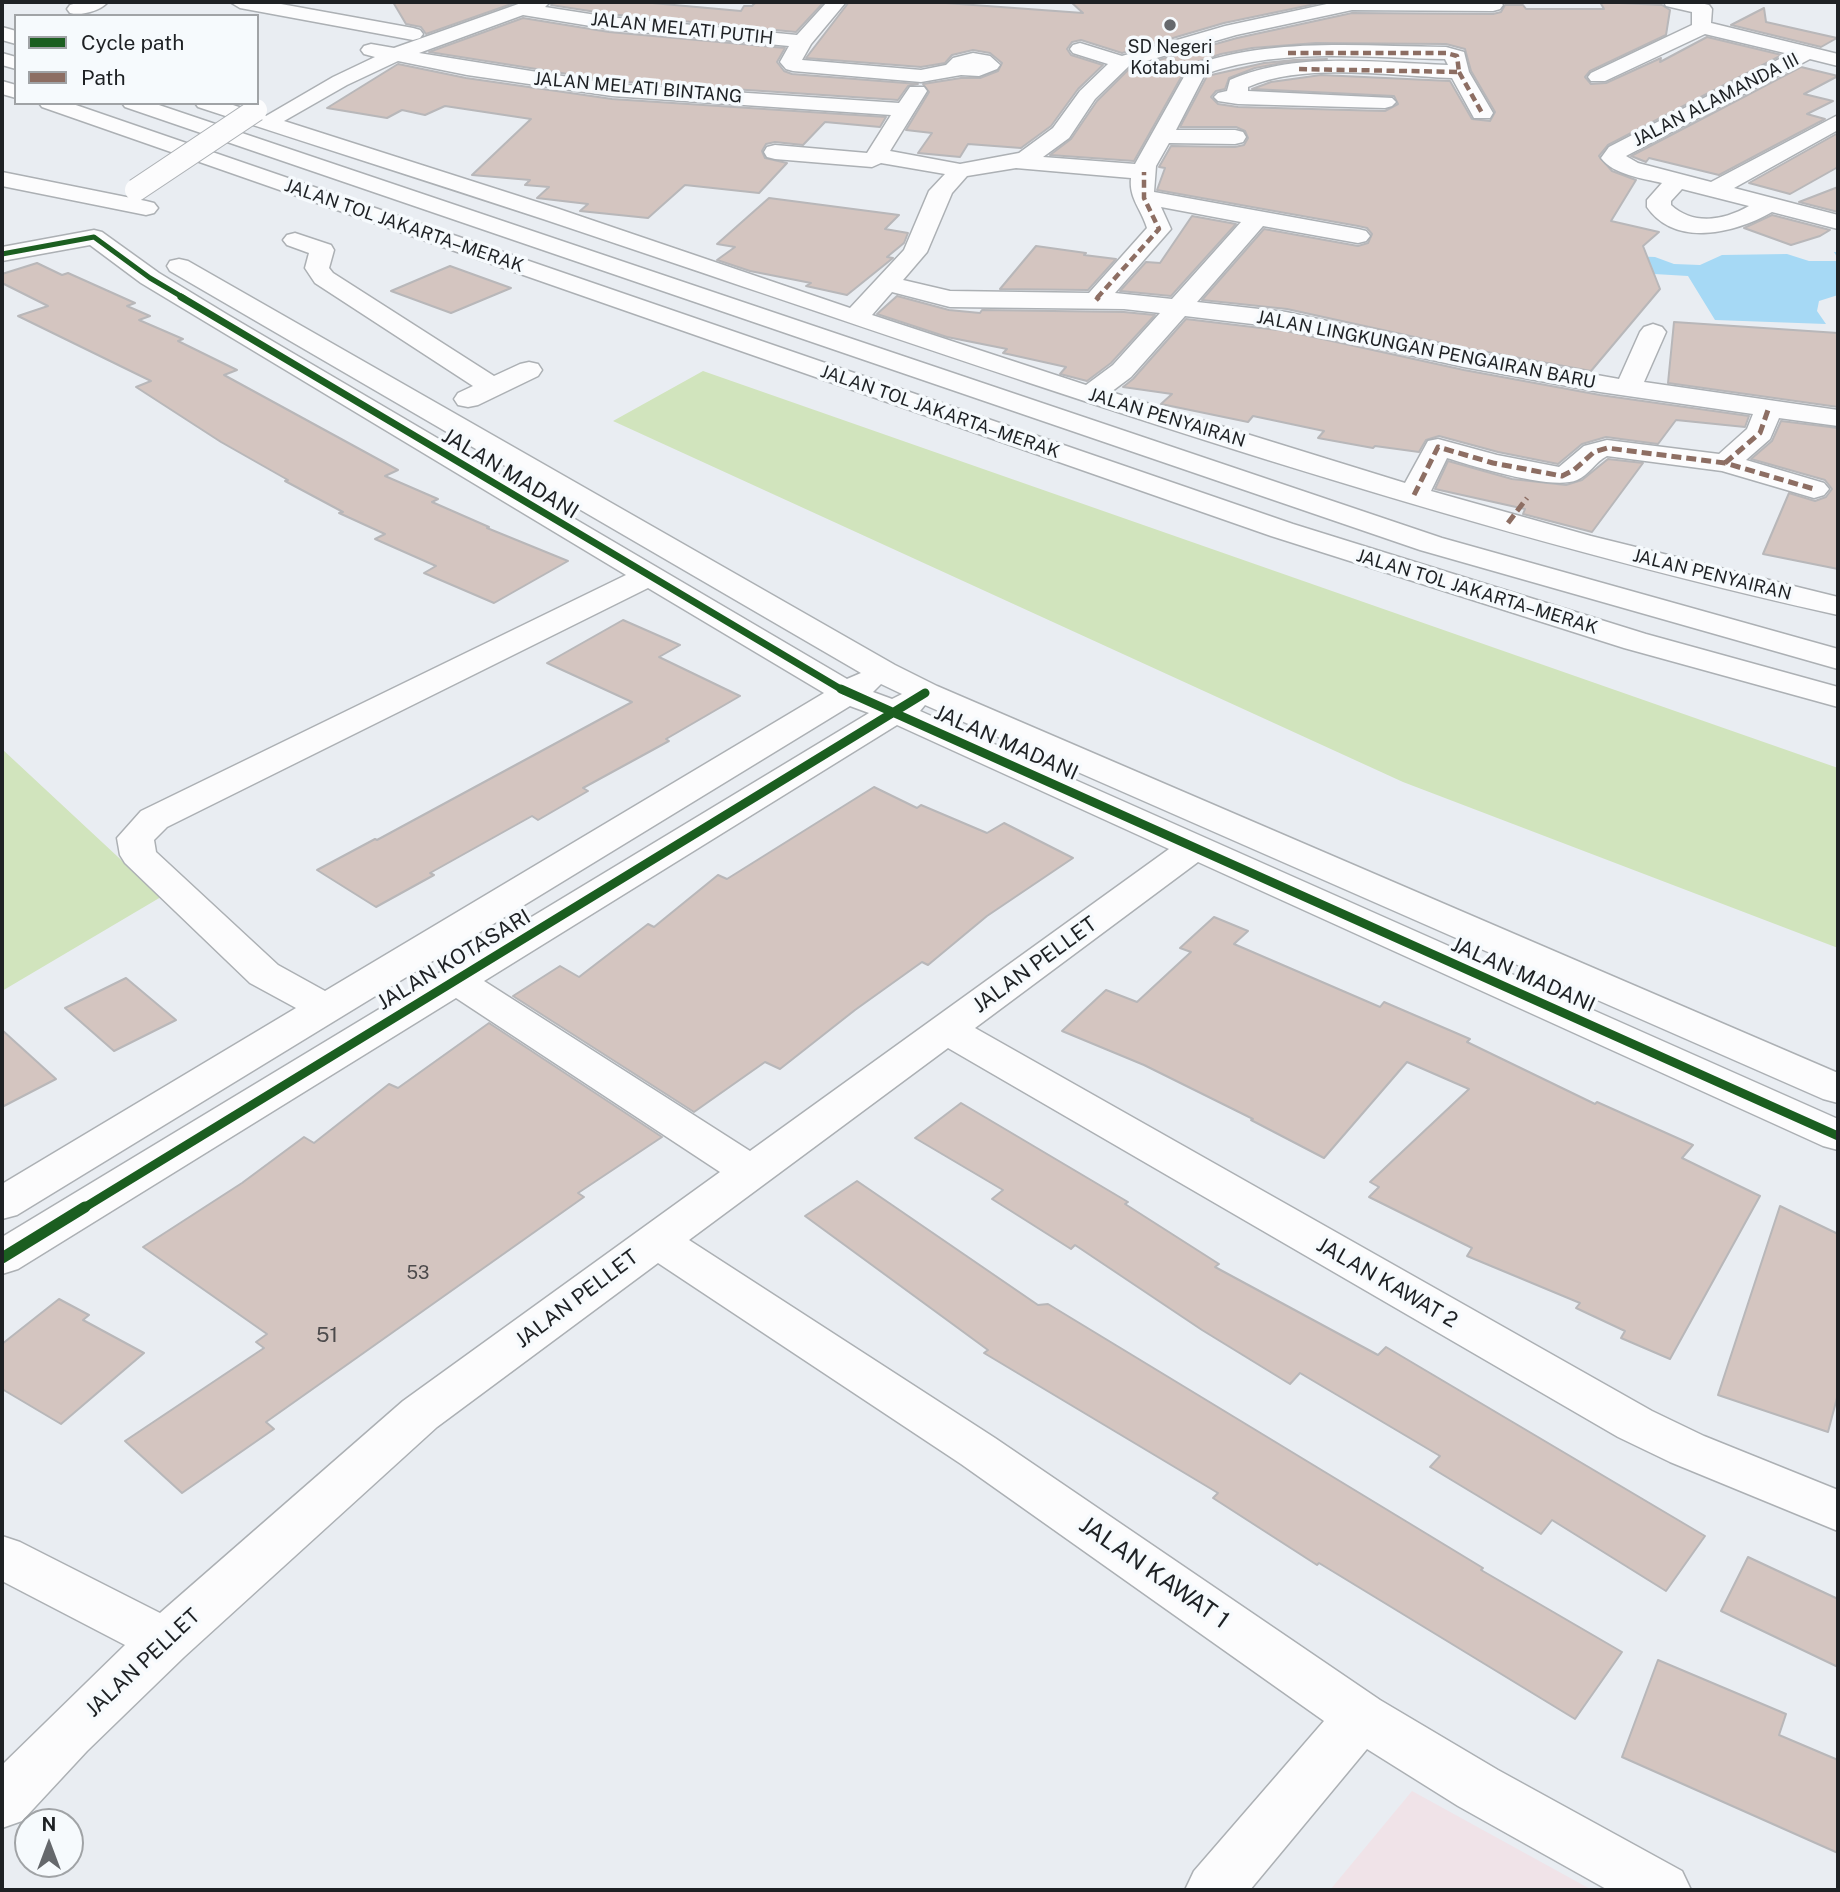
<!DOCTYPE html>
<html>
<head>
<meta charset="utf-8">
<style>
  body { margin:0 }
  #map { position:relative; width:1840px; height:1892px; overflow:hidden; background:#e9edf2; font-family:"Public Sans",sans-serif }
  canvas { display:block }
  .frame { position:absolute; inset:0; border:4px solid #1e2124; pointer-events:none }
  .legend { position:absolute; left:14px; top:14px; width:245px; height:91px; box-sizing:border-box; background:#f6fafd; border:2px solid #a0a3a6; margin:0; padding:9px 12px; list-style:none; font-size:21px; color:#1e2124 }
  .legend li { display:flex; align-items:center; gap:14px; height:35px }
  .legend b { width:35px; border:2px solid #a0a3a6 }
  .north { position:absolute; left:14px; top:1808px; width:70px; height:70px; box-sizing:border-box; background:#f6fafd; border:2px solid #a0a3a6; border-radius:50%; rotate:0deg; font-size:19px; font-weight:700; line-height:28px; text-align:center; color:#1e2124 }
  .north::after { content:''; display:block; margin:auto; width:24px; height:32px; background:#65686c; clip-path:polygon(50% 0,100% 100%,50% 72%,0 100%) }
</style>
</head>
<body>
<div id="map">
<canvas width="1840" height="1892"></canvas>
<div class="frame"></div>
<ul class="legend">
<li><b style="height:9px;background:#1b5e20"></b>Cycle path</li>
<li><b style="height:9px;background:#8d6e63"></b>Path</li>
</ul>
<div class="north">N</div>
</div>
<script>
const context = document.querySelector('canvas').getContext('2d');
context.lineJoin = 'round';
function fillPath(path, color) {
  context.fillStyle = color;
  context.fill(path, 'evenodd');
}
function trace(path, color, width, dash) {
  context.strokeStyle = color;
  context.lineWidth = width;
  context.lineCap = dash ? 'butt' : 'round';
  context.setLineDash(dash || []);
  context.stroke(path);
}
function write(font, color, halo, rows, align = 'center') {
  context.font = font + ' "Public Sans",sans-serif';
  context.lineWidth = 7;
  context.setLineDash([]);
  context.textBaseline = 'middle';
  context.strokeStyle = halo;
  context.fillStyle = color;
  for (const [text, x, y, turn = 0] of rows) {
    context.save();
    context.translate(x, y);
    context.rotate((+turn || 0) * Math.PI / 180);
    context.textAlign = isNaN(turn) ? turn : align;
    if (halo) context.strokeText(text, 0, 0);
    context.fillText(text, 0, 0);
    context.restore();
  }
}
fillPath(new Path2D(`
  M 1412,1791 L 1592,1890 L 1330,1890 Z`), '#f0e3e8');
fillPath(new Path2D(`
  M 703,371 L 1838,768 L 1838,948 L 1403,782 L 613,421 Z
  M 2,749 L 161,897 L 2,991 Z`), '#d1e4bd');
fillPath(new Path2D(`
  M 1834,252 L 1838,252 L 1838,295 L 1819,301 L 1817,311 L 1826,324 L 1715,320 L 1688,276 L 1587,270 L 1582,254 L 1655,257 L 1674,264 L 1700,265 L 1722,255 L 1787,254 L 1809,261 L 1836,261 L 1837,257 Z`), '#a6d9f5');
const building = new Path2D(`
  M 393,2 L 517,2 L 426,34 L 421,27 L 406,24 Z
  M 553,2 L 641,2 L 741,11 L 744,6 L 752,6 L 756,2 L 824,2 L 796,32 L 609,14 L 551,5 Z
  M 849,2 L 932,2 L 1083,13 L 1071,2 L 1325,2 L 1224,23 L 1122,53 L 1081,40 L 1072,42 L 1067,49 L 1071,55 L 1103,65 L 1078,89 L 1051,126 L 1021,148 L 968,144 L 960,157 L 918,153 L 932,133 L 906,130 L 929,92 L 923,84 L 961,78 L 980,78 L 998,71 L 1002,63 L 990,53 L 973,50 L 952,55 L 945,63 L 921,67 L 806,58 Z
  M 1600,2 L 1662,5 L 1670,10 L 1666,35 L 1590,71 L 1585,77 L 1591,84 L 1606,83 L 1661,58 L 1660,62 L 1707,37 L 1782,55 L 1608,145 L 1599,156 L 1612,171 L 1636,180 L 1611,221 L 1659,232 L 1643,246 L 1660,289 L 1591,371 L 1465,348 L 1287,309 L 1202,300 L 1264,229 L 1358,246 L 1368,243 L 1372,234 L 1367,228 L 1358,226 L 1157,190 L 1165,168 L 1159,167 L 1171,146 L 1235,147 L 1244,145 L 1248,138 L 1245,131 L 1236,127 L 1180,127 L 1207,76 L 1264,63 L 1294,60 L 1327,59 L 1282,63 L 1255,68 L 1229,78 L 1225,89 L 1216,91 L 1211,97 L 1218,104 L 1238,107 L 1385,111 L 1398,104 L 1394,96 L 1252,89 L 1271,82 L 1321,75 L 1450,81 L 1472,119 L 1490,121 L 1495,112 L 1471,71 L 1465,49 L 1446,44 L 1316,43 L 1252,48 L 1221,54 L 1188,65 L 1134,161 L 1050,155 L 1071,139 L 1097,101 L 1130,68 L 1237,38 L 1352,13 L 1493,14 L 1501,12 L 1505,5 L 1523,5 L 1526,9 L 1604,9 Z
  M 1764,8 L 1766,22 L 1837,38 L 1821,47 L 1731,25 Z
  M 523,18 L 609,32 L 785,48 L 777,62 L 784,71 L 792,74 L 918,84 L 908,86 L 898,100 L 612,81 L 429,52 Z
  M 398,64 L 466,78 L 612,99 L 886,117 L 880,127 L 825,122 L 803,145 L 775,142 L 766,144 L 762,151 L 765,158 L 787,163 L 759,193 L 685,185 L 648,218 L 580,211 L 588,204 L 537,198 L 549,187 L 525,185 L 530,180 L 472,175 L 531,119 L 445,106 L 425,115 L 402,110 L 387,118 L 327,108 Z
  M 1801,67 L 1838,76 L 1804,94 L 1833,101 L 1807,114 L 1825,119 L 1719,175 L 1649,158 L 1646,162 L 1631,156 Z
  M 1838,133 L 1838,167 L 1790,194 L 1749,183 Z
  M 1838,187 L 1838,212 L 1799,202 Z
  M 769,198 L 899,215 L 885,229 L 908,233 L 904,243 L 887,257 L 893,258 L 847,295 L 806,286 L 811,283 L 750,271 L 717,260 L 735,247 L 717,244 Z
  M 1772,215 L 1830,230 L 1820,236 L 1791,245 L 1744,228 Z
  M 1192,216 L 1236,224 L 1171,296 L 1120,291 L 1146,262 L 1160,263 Z
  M 1036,246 L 1086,253 L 1084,255 L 1116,259 L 1088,290 L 1000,289 Z
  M 37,263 L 62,275 L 68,273 L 135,303 L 127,306 L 150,316 L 139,320 L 183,339 L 178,341 L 237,370 L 224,375 L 398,470 L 385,476 L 438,499 L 432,502 L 489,527 L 487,528 L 568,561 L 494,603 L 424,573 L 436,566 L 375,539 L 385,534 L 339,513 L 343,512 L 285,481 L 288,480 L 221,442 L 136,387 L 151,381 L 18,316 L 48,306 L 2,283 L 2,274 Z
  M 450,266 L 511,288 L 451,313 L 391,291 Z
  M 897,296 L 949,310 L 980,313 L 982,310 L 1124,312 L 1155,315 L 1111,363 L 1087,381 L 1060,374 L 1066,367 L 1003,353 L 1007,349 L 947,337 L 877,314 Z
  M 1186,319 L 1286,331 L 1464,370 L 1600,395 L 1749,416 L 1745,427 L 1676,420 L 1658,444 L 1606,437 L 1582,444 L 1558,464 L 1498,452 L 1439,436 L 1426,440 L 1419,452 L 1375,446 L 1373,448 L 1318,438 L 1324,431 L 1253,416 L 1248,422 L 1161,404 L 1172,394 L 1123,387 L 1133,379 Z
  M 1674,322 L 1838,333 L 1838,407 L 1668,383 Z
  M 1781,421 L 1838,428 L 1838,569 L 1763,554 L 1789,493 L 1815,501 L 1826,497 L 1832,489 L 1825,480 L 1751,459 L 1772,441 Z
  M 1608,459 L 1643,463 L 1592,532 L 1523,514 L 1525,509 L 1435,489 L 1448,461 L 1512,479 L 1566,485 L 1582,480 Z
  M 623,620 L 680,645 L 659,657 L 740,696 L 666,739 L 669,741 L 583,788 L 588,791 L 538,820 L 532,816 L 430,873 L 434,875 L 376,907 L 317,870 L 375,839 L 377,840 L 632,702 L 547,663 Z
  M 874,787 L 917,808 L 921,805 L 987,833 L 1004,823 L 1073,858 L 987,916 L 928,965 L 922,962 L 855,1010 L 780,1069 L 765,1062 L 694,1112 L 513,996 L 560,966 L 579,977 L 648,924 L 654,927 L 718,875 L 727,879 Z
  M 1214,917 L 1248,931 L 1234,944 L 1380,1007 L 1384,1002 L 1470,1039 L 1467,1042 L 1595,1104 L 1597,1102 L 1693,1145 L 1682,1158 L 1760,1196 L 1670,1359 L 1621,1338 L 1625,1331 L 1576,1308 L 1580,1303 L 1467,1256 L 1472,1248 L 1369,1197 L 1379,1187 L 1370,1182 L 1469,1089 L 1407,1062 L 1324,1158 L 1251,1120 L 1253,1119 L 1144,1065 L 1062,1031 L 1106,990 L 1137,1002 L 1191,952 L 1180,948 Z
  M 126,978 L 176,1020 L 114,1051 L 65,1008 Z
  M 489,1023 L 662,1137 L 578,1193 L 584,1197 L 266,1422 L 274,1429 L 182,1493 L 125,1441 L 264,1348 L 256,1342 L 267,1334 L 143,1247 L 242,1183 L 304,1137 L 314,1143 L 389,1084 L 398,1088 Z
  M 2,1030 L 56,1079 L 2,1107 Z
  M 961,1103 L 1128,1202 L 1125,1204 L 1219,1264 L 1215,1267 L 1378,1355 L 1386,1347 L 1705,1536 L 1666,1591 L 1552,1520 L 1541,1534 L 1430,1467 L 1440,1456 L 1300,1373 L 1290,1384 L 1202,1330 L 1075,1245 L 1071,1249 L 992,1199 L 1003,1190 L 915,1138 Z
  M 857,1181 L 1038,1305 L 1048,1304 L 1483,1568 L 1481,1570 L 1622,1652 L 1575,1719 L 1319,1563 L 1317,1565 L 1213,1498 L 1218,1493 L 984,1353 L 988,1350 L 805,1216 Z
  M 1780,1206 L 1838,1234 L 1838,1394 L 1828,1432 L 1718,1395 Z
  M 59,1299 L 89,1315 L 83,1320 L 144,1353 L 61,1424 L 2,1389 L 2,1344 Z
  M 1748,1557 L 1838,1599 L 1838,1667 L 1721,1611 Z
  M 1658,1660 L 1786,1714 L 1779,1735 L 1838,1760 L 1838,1853 L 1622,1757 Z`);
fillPath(building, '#d4c5c0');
trace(building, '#b8b7b9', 2);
const minor = new Path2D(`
  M 80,2 L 108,2 C 100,11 81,16 70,13 L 67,9 L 70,5 Z
  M 230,2 L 270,2 L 413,28 L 420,30 L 423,34 L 420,38 L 413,40 L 240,8 Z
  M 524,2 L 550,2 L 545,7 L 609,17 L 797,35 L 827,2 L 846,2 L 811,44 L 802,60 L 921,70 L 946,65 L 953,58 L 973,53 L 990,56 L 1000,65 L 997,69 L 979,76 L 961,75 L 921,82 L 793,71 L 786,69 L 780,62 L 789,46 L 609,29 L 523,15 L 419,53 L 612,84 L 899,103 L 910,87 L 924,87 L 927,91 L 890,151 L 960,164 L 1019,153 L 1053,128 L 1080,91 L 1108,64 L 1073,53 L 1070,49 L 1073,45 L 1080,43 L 1122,56 L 1225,26 L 1336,2 L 1500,2 L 1503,5 L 1500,9 L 1493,11 L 1352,10 L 1236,35 L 1129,66 L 1095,99 L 1069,138 L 1043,157 L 1135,164 L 1190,66 C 1272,37 1360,46 1446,47 L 1464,52 L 1469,72 L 1493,113 L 1490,118 L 1474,118 L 1452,78 C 1390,76 1305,62 1248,87 L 1248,91 L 1392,98 L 1396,102 L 1392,106 L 1385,108 L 1238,104 L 1218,101 L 1214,97 L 1218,93 L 1227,91 L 1230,80 C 1297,51 1376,63 1448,65 L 1445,59 C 1366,58 1281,47 1205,74 L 1176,130 L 1235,130 L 1243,132 L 1246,137 L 1243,142 L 1235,144 L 1169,143 L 1156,166 L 1154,192 L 1358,229 L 1366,231 L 1370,236 L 1366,241 L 1358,243 L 1263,226 L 1197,302 L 1286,312 L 1464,351 L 1619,379 L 1640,332 L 1644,327 L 1653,324 L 1662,327 L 1666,332 L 1644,382 L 1838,410 L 1838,426 L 1779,418 L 1770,439 L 1746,460 L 1824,483 L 1829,489 L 1824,495 L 1814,498 L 1722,471 L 1607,456 C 1595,462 1589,475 1577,480 C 1553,491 1473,466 1447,458 L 1431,491 L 1591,536 L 1838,597 L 1838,615 C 1397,517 971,362 543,219 C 428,181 313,145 198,107 L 195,103 L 227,103 L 266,116 L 333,77 L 375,57 L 364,54 L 361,50 L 364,46 L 371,44 L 394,48 ZM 398,61 L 467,75 L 612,96 L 891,115 L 867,153 L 775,145 L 767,147 L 764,152 L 767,157 L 775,159 L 872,167 L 881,163 L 945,174 L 929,191 L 904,250 L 850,308 L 559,209 L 284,121 L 347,85 ZM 1016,168 L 1131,178 C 1129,199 1141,208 1147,228 L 1089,293 L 950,291 L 903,280 L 927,252 L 952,193 L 967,176 ZM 1161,207 L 1241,222 L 1172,299 L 1115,293 L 1171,229 ZM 892,292 L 950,307 L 1124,309 L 1160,313 L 1113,365 L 1086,385 L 872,315 ZM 1185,316 L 1286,328 L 1464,367 L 1600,392 L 1753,414 L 1747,429 L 1719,454 L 1607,440 L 1584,446 L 1559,467 L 1497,455 L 1438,439 L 1428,441 L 1405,483 L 1111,392 L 1131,377 Z
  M 1664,2 L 1696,2 L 1709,5 L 1712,9 L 1711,23 L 1838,54 L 1838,66 L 1810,59 L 1626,156 L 1638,163 L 1711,182 L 1838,115 L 1838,130 L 1734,188 L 1838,215 L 1838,229 L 1772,212 C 1737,232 1676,249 1647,207 L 1647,200 L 1662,183 C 1642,178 1614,175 1601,158 L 1609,147 L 1789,54 L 1705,34 L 1605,81 L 1591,81 L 1588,77 L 1591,73 L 1692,25 L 1692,12 L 1666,6 ZM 1682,189 L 1749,206 C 1724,220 1694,226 1671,205 L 1671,201 Z
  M 2,27 L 16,31 L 16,44 L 2,40 Z
  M 2,172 L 146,201 L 154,203 L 158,208 L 154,213 L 146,215 L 2,186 Z
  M 94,230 L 102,232 L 159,273 L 228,315 L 847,679 L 861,673 L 170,271 L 167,266 L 170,261 L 179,259 L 188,261 L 895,665 L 937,686 L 1838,1073 L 1838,1103 L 1823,1099 L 925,705 L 920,711 L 1838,1119 L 1838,1150 L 1823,1146 L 1198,862 L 975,1028 L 1652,1411 L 1704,1436 L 1838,1490 L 1838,1531 L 1670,1462 L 1618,1437 L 948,1048 L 689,1240 L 995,1438 L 1380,1700 L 1498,1770 L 1682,1871 L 1691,1890 L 1608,1890 L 1458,1806 L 1367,1749 L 1250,1890 L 1185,1890 L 1194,1871 L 1324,1721 L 961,1464 L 658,1263 L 437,1427 L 184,1657 L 87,1751 L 22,1821 L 2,1828 L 2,1765 L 125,1645 L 2,1581 L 2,1536 L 20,1542 L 160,1613 L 403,1401 L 720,1172 L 456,998 L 18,1269 L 2,1274 L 2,1237 L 869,713 L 850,706 L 17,1215 L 2,1219 L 2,1184 L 296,1008 L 250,983 L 125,863 L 120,855 L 117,838 L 141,811 L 626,575 L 141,283 L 90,245 L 2,261 L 2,247 ZM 648,588 L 824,693 L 325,991 L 278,965 L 156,852 L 154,840 L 167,827 ZM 881,684 L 902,694 L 892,699 L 873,692 ZM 897,725 L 1169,849 L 750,1151 L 484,981 Z
  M 295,233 L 331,245 L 334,250 L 329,268 L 333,273 L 494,376 L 520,364 L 529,362 L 538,364 L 542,370 L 538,376 L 478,405 L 468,407 L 458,405 L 454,399 L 458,393 L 473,386 L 315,283 L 305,268 L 309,253 L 287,245 L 283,240 L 287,235 Z`);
const highway = new Path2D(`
  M 2,53 L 16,57 L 16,69 L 2,65 Z
  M 2,81 L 16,85 L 16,98 L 2,94 Z
  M 39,103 L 70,103 L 1293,524 L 1646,634 L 1838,687 L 1838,707 L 1624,648 L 1271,536 L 42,107 Z
  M 122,103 L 153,103 L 1442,538 L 1838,649 L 1838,669 L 1420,550 L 125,107 Z`);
trace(minor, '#acb0b4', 3);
trace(highway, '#acb0b4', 3);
fillPath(minor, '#fcfcfd');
fillPath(highway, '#fcfcfd');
const minorBridge = new Path2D(`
  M 136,190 L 256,110`);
trace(minorBridge, '#acb0b4', 24, []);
trace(minorBridge, '#fcfcfd', 22);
trace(new Path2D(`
  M 1288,53 L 1446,53 L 1457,56 L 1459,72 L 1297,69
  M 1459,72 L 1482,113
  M 1097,298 L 1159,229 L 1144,198 L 1144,172`), '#8d6e63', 4.5, [8, 4.5]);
trace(new Path2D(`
  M 1096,300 L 1099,297
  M 1725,463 L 1760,433 L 1768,410
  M 1414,495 L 1438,447 L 1493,463 L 1562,476 L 1574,470 L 1594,452 L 1607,448 L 1725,463 L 1814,489
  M 1508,523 L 1527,498`), '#8d6e63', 5, [10, 5]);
trace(new Path2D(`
  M 2,254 L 94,237 L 150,278 L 184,298`), '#1b5e20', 5);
trace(new Path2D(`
  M 181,297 L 844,691`), '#1b5e20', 7);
trace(new Path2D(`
  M 841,689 L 1838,1136
  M 82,1209 L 925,693`), '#1b5e20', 9);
trace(new Path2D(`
  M 2,1258 L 85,1207`), '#1b5e20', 11);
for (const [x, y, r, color] of [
  [1170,25,7,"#65686c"]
]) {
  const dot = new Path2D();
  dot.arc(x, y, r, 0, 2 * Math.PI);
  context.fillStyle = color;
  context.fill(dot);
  trace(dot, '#f6fafd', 2.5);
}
write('18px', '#1e2124', '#f6fafd', [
  ["JALAN MELATI PUTIH",682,29,6],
  ["JALAN MELATI BINTANG",638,88,5],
  ["JALAN ALAMANDA III",1716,100,-27],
  ["JALAN TOL JAKARTA–MERAK",404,226,19],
  ["JALAN LINGKUNGAN PENGAIRAN BARU",1426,350,11],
  ["JALAN TOL JAKARTA–MERAK",940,412,19],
  ["JALAN PENYAIRAN",1167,418,17],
  ["JALAN PENYAIRAN",1712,575,14],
  ["JALAN TOL JAKARTA–MERAK",1477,592,17]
]);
write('18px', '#1e2124', '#f6fafd', [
  ["SD Negeri",1170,47],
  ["Kotabumi",1170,68]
]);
write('18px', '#4c4a4b', null, [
  ["53",418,1273]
]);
write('21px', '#1e2124', '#f6fafd', [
  ["JALAN MADANI",510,474,31],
  ["JALAN MADANI",1006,743,24],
  ["JALAN KOTASARI",454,960,-31],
  ["JALAN PELLET",1035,965,-36],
  ["JALAN MADANI",1523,975,24],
  ["JALAN KAWAT 2",1387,1283,30],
  ["JALAN PELLET",577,1299,-37],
  ["JALAN PELLET",143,1663,-43]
]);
write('21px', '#4c4a4b', null, [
  ["51",327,1336]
]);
write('24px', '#1e2124', '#f6fafd', [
  ["JALAN KAWAT 1",1154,1573,35]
]);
</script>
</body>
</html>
